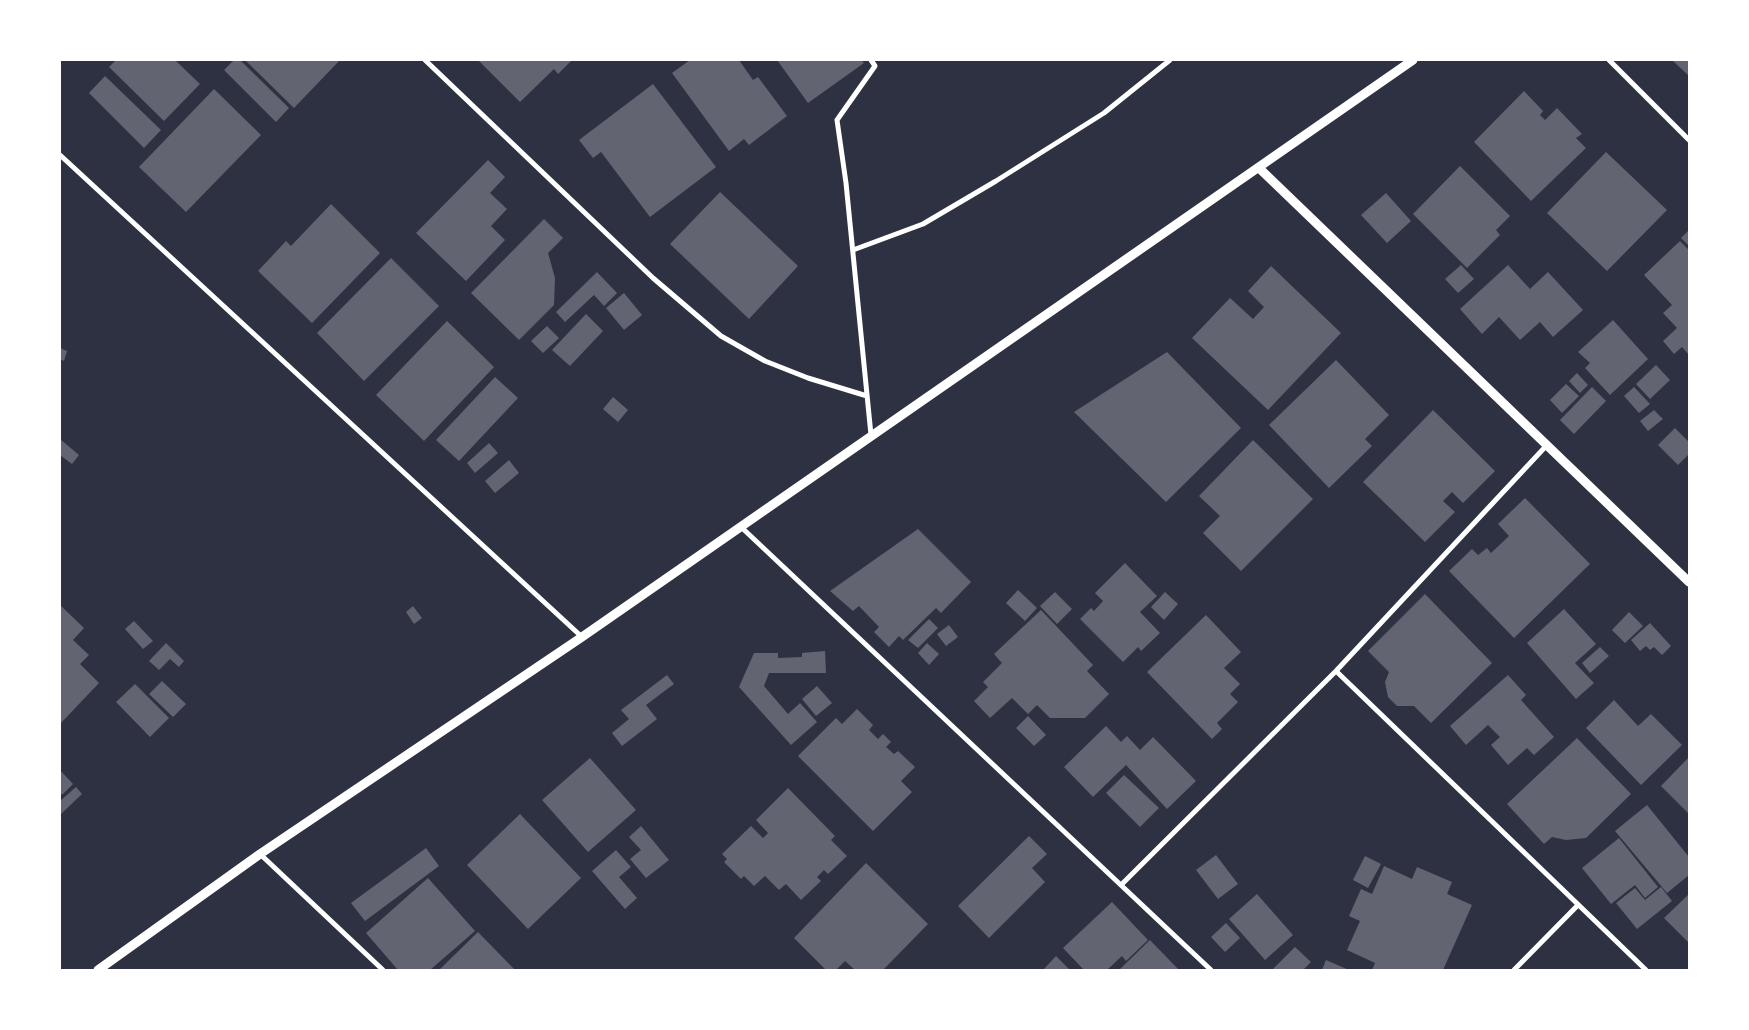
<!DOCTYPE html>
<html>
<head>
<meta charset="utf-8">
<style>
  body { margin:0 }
  #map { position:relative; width:1749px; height:1030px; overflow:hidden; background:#2d3142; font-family:"Titillium Web",sans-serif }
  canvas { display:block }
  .frame { position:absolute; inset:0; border:61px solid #fff; pointer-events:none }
</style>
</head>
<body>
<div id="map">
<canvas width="1749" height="1030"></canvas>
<div class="frame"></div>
</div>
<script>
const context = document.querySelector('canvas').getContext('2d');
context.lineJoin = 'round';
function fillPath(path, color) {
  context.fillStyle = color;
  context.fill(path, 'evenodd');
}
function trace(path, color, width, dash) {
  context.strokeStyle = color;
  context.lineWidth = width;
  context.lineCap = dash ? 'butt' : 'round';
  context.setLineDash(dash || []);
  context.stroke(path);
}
fillPath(new Path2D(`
  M 116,60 L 175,60 L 200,84 L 164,121 L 109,67 Z
  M 234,60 L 240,60 L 289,108 L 276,122 L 224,70 Z
  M 245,60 L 340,60 L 294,108 Z
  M 478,60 L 572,60 L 558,74 L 554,69 L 520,102 Z
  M 690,60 L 739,60 L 753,80 L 758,77 L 787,116 L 749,145 L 744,139 L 729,151 L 672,73 Z
  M 777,60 L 861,60 L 864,63 L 808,103 Z
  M 1672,60 L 1689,60 L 1689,76 Z
  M 105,76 L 161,130 L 144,148 L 89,93 Z
  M 653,84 L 716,167 L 650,217 L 601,152 L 593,158 L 579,140 Z
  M 214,89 L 261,135 L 186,212 L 139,167 Z
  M 1524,91 L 1543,111 L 1540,115 L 1545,120 L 1557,108 L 1582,134 L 1576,138 L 1586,148 L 1531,201 L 1474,142 Z
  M 1606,152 L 1667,210 L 1607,271 L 1547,213 Z
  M 488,160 L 505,177 L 490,193 L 507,209 L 491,226 L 505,240 L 466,281 L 416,233 Z
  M 1460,166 L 1510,216 L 1496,230 L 1500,235 L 1467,268 L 1413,214 Z
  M 720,192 L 798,266 L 749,319 L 670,244 Z
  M 1386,193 L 1411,221 L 1387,243 L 1361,215 Z
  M 331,204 L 380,253 L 312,323 L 258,271 L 286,241 L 291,246 Z
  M 544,219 L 563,238 L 548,253 L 555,278 L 554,305 L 519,340 L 471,293 Z
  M 1689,230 L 1689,246 L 1681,238 Z
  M 1680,241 L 1689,250 L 1689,355 L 1682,347 L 1674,354 L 1663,341 L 1677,328 L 1663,313 L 1672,305 L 1644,275 Z
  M 391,258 L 439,306 L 364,381 L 317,333 Z
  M 1461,265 L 1474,279 L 1458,293 L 1445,279 Z
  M 1508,265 L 1530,289 L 1548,272 L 1583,310 L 1553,337 L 1540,322 L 1520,340 L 1499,317 L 1482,334 L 1460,309 Z
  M 1271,266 L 1341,333 L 1268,410 L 1192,338 L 1230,298 L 1253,319 L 1264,307 L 1248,291 Z
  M 597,272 L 617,293 L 604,306 L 594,295 L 565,322 L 556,312 Z
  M 624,293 L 642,315 L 624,330 L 606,308 Z
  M 586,314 L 603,331 L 570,366 L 552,350 Z
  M 1613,320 L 1648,359 L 1610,395 L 1585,368 L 1590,363 L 1578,352 Z
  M 447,321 L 494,367 L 424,441 L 376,395 Z
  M 547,326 L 559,338 L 543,353 L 531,341 Z
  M 60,348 L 67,351 L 64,361 L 60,359 Z
  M 1167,352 L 1241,428 L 1166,502 L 1074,412 Z
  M 1336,360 L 1389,415 L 1365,439 L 1372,446 L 1329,488 L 1269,425 Z
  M 1656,365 L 1670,380 L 1650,399 L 1636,384 Z
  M 1577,373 L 1588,385 L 1580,393 L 1569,381 Z
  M 495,377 L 518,398 L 459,461 L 436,440 Z
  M 1566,384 L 1579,396 L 1562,413 L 1550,400 Z
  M 1592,387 L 1606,401 L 1574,434 L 1560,420 Z
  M 1634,387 L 1650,404 L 1639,413 L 1624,396 Z
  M 613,397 L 628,410 L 618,422 L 603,409 Z
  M 1433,410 L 1495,471 L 1463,503 L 1452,492 L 1443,501 L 1455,512 L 1425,542 L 1363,482 Z
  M 1654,410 L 1663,419 L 1648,431 L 1640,421 Z
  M 1675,428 L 1689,442 L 1689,454 L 1678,465 L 1658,445 Z
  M 60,439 L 79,455 L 72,464 L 60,455 Z
  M 1253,440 L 1313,499 L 1241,571 L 1203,533 L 1220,516 L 1199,496 Z
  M 489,443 L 498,453 L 475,473 L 467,463 Z
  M 509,460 L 519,473 L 495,493 L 485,481 Z
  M 1525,498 L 1590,564 L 1514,638 L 1449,571 L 1472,549 L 1478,555 L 1487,548 L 1491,553 L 1509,536 L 1498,524 Z
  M 918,529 L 971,582 L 941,613 L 936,608 L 903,640 L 899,636 L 889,647 L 874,632 L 879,627 L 859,606 L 853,611 L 830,591 Z
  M 1125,563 L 1157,596 L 1140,612 L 1160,633 L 1141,651 L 1138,647 L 1123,662 L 1080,619 L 1091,608 L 1094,611 L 1103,601 L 1095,593 Z
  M 1018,590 L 1037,608 L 1025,621 L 1006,603 Z
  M 1055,592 L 1072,609 L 1057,624 L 1040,606 Z
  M 1165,592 L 1178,604 L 1164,620 L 1151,607 Z
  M 1425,594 L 1492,663 L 1431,723 L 1414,706 L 1397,706 L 1388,697 L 1385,682 L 1389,672 L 1368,651 Z
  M 60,605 L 84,628 L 73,640 L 89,655 L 80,664 L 99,683 L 60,724 Z
  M 413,606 L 422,618 L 414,624 L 406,612 Z
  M 1564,609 L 1596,644 L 1575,663 L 1594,683 L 1576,699 L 1527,643 Z
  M 1041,610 L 1093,665 L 1087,671 L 1109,694 L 1085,718 L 1050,718 L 1037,705 L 1028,714 L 1012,698 L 990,718 L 974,701 L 988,687 L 983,682 L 1002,663 L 994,654 Z
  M 1629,612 L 1643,626 L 1625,643 L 1612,630 Z
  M 1206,615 L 1241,652 L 1224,668 L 1240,684 L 1230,694 L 1238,702 L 1217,723 L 1222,729 L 1212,739 L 1147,672 Z
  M 929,619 L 938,628 L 918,648 L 908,640 Z
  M 134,621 L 153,641 L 143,649 L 125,629 Z
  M 1650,623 L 1671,646 L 1662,655 L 1654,647 L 1650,650 L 1646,646 L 1640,651 L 1631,640 Z
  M 949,625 L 958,637 L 946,646 L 937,634 Z
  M 166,643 L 184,661 L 179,667 L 170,659 L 159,670 L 149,661 Z
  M 927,643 L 939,654 L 929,665 L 918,653 Z
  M 1600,647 L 1609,656 L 1590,673 L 1582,663 Z
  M 825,651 L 826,673 L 769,673 L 764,686 L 788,714 L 800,703 L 817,722 L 791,745 L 739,687 L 754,653 L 778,653 L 778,658 L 802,657 L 802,653 Z
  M 667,675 L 674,684 L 646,705 L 657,719 L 622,746 L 612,733 L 629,719 L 621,710 Z
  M 1508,675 L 1526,695 L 1521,700 L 1554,737 L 1534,755 L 1527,748 L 1508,765 L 1491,745 L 1500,737 L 1488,725 L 1466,745 L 1450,726 Z
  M 162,681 L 186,704 L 173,717 L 149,694 Z
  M 135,684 L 169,718 L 150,737 L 116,702 Z
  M 817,686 L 832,703 L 816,716 L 802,699 Z
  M 1614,700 L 1638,726 L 1651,714 L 1682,745 L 1641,785 L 1586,728 Z
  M 857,709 L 873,725 L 869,730 L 878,739 L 883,734 L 891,742 L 886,747 L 894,754 L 898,751 L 915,767 L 901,781 L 912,792 L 873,831 L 798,756 L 836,718 L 842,724 Z
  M 1028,716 L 1046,735 L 1034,746 L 1016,728 Z
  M 1106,726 L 1121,742 L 1127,736 L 1140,750 L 1153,737 L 1196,781 L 1167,809 L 1126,765 L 1093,797 L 1064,767 Z
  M 1577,738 L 1631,794 L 1586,838 L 1566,840 L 1552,837 L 1544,844 L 1507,804 Z
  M 1689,757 L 1689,814 L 1661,786 Z
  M 590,758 L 636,810 L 588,852 L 542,800 Z
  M 60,770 L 73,784 L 62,795 L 60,792 Z
  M 1124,775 L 1159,808 L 1140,827 L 1106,793 Z
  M 76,787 L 82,794 L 60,815 L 60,801 Z
  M 788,788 L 835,836 L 831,840 L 847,856 L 828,874 L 824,870 L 817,877 L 821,881 L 801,900 L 786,884 L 779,890 L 765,876 L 754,886 L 744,876 L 741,879 L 724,862 L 727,859 L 722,854 L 751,826 L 763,838 L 768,833 L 756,820 Z
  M 1647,805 L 1689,857 L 1689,875 L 1667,893 L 1615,831 Z
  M 520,814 L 581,878 L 528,929 L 467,865 Z
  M 641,826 L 669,860 L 646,878 L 630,859 L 641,850 L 629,837 Z
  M 1029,836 L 1047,854 L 1032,868 L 1045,882 L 989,938 L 958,906 Z
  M 1619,838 L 1658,887 L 1645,898 L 1635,885 L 1611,904 L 1582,868 Z
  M 426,848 L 439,866 L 365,921 L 351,903 Z
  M 616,850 L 631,867 L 619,877 L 637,898 L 625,909 L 592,871 Z
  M 1216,855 L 1238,884 L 1218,899 L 1196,870 Z
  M 1365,856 L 1381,864 L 1368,888 L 1353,880 Z
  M 866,863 L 928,924 L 883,970 L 855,970 L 845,961 L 836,970 L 826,970 L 794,938 Z
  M 1384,866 L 1412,879 L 1417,867 L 1452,882 L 1447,894 L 1472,905 L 1443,970 L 1372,970 L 1375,963 L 1347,950 L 1360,921 L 1349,916 L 1361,889 L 1372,894 Z
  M 428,878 L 475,931 L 430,970 L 398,970 L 366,933 Z
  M 1661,887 L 1672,901 L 1637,929 L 1616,903 L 1635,888 L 1645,900 Z
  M 1257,894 L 1293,935 L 1265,960 L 1229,919 Z
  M 1689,894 L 1689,943 L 1664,918 Z
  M 1112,902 L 1148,940 L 1126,961 L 1122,956 L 1107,970 L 1084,970 L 1063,948 Z
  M 1226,923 L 1240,938 L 1225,952 L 1211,937 Z
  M 478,932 L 515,970 L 439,970 Z
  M 1150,940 L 1179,970 L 1119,970 Z
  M 1295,947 L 1311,962 L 1303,970 L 1272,970 Z
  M 1056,956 L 1070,970 L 1043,970 Z
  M 1326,960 L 1349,970 L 1322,970 Z`), '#626471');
trace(new Path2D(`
  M 425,60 L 653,278 L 721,336 L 765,361 L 808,378 L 867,396
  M 1609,60 L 1689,140
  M 60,155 L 582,637
  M 853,250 L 923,224 L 996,181 L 1104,113 L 1170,60
  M 871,435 L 846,183 L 837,120 L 875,66 L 871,60
  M 740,526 L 1211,970
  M 1336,671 L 1646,970
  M 260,854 L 383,970
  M 1121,885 L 1336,671 L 1547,445
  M 1514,970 L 1578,905`), '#fff', 5);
trace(new Path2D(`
  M 1259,168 L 1689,582
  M 98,970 L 260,854 L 582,637 L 1413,60`), '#fff', 9);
</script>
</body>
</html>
